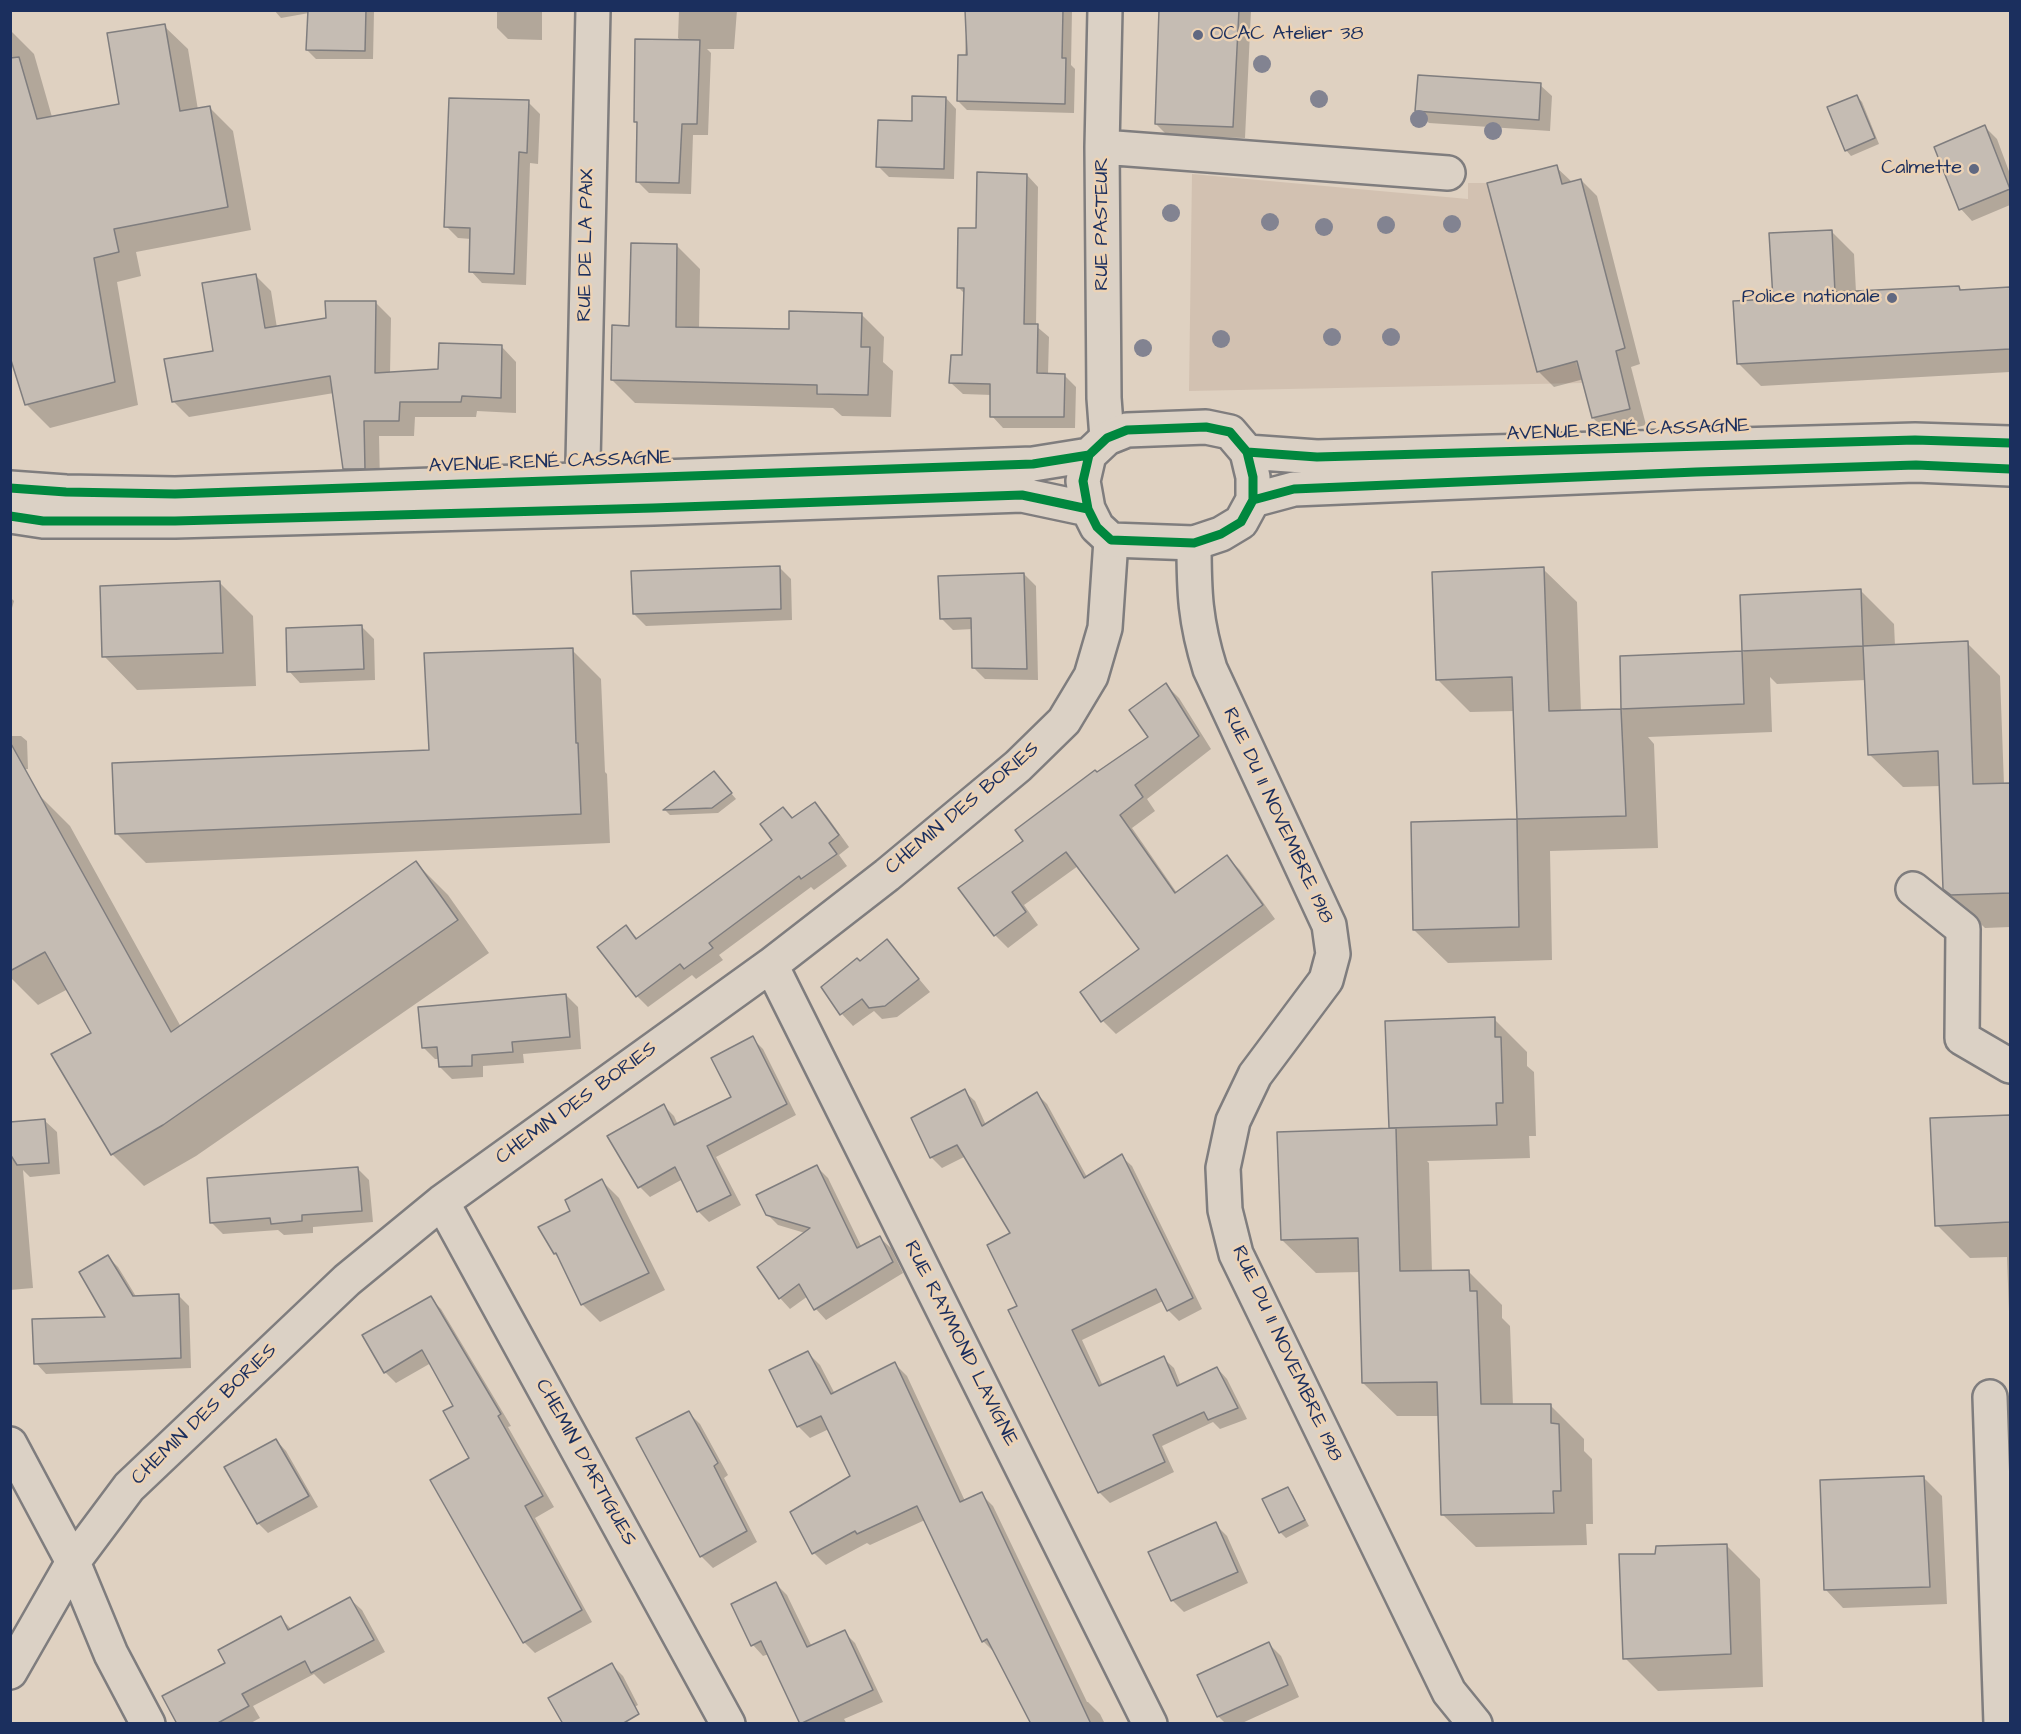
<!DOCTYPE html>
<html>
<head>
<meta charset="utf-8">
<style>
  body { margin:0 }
  #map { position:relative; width:2021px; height:1734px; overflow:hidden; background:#dfd1c1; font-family:"Architects Daughter",sans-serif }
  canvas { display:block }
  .frame { position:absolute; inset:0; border:12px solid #1b2f5e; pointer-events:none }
</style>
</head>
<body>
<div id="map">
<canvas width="2021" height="1734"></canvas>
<div class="frame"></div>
</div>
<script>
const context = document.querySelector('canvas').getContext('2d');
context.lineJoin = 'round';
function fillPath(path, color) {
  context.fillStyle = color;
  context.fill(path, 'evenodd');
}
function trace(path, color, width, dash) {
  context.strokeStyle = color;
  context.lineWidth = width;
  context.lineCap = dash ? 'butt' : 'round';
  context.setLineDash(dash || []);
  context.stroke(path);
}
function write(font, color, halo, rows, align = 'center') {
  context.font = font + ' "Architects Daughter",sans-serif';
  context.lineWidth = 5;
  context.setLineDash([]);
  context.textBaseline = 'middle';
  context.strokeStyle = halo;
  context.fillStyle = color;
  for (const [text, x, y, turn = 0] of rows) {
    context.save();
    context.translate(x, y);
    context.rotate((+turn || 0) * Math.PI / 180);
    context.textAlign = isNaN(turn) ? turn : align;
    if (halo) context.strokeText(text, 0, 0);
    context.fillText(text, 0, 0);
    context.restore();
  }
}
fillPath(new Path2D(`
  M 1192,174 L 1468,199 L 1468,183 L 1487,183 L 1537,371 L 1575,361 L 1583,383 L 1189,391 Z`), '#d2c1b1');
fillPath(new Path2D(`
  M 274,10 L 372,10 L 374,12 L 373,59 L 316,59 L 307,50 L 309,13 L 281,18 Z
  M 497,10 L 542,10 L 542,40 L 508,39 L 497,28 Z
  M 679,10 L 737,10 L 734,49 L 707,49 L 711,53 L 708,135 L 693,135 L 691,194 L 649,193 L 637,181 L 638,124 L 635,121 L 681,41 L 678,38 Z
  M 967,10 L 1072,10 L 1071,65 L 1075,69 L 1074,113 L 967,110 L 958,101 L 965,57 Z
  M 1160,10 L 1251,11 L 1245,138 L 1168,136 L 1156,124 Z
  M 164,26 L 188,49 L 198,110 L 210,108 L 233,131 L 251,230 L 136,252 L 141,276 L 117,282 L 138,405 L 50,428 L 27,405 L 10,351 L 10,30 L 34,54 L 52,117 L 121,105 Z
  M 1540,85 L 1552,96 L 1550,131 L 1429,123 L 1417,111 Z
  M 1857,96 L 1862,102 L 1879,144 L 1851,156 L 1846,150 Z
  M 946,98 L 956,109 L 954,179 L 889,177 L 878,166 L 914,122 Z
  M 528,102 L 540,114 L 538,164 L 530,163 L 526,285 L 482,283 L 471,271 L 471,239 L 458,238 L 446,226 Z
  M 1985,127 L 1997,139 L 2010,174 L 2010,205 L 1972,221 L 1961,209 Z
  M 1556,167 L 1572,182 L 1581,180 L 1597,196 L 1640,364 L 1631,367 L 1646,425 L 1609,434 L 1593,418 L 1584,379 L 1554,387 L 1538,371 Z
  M 1027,175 L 1038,187 L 1036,326 L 1049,337 L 1048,374 L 1064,375 L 1076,387 L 1075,428 L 1003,428 L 992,416 L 992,395 L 963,394 L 951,383 L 963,356 L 965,294 L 958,287 L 977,230 Z
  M 1831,231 L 1854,254 L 1856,292 L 1959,287 L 1962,291 L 2010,288 L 2010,372 L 1761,386 L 1738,363 L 1775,300 Z
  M 677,246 L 700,269 L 699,329 L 791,331 L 861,314 L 884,337 L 883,362 L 893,371 L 891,417 L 842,416 L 833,408 L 635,403 L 612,380 L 630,327 Z
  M 256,276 L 271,291 L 277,328 L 327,320 L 375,302 L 391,318 L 390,374 L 439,370 L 501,346 L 516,362 L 516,413 L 477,411 L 476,417 L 415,417 L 414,436 L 379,436 L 380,484 L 360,484 L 345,469 L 334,393 L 189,417 L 173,401 L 214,352 Z
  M 779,567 L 791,579 L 792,620 L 646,626 L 634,614 Z
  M 1543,569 L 1577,602 L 1581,712 L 1623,710 L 1621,658 L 1744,652 L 1741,596 L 1861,591 L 1894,624 L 1895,646 L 1967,643 L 2000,676 L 2004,785 L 2010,785 L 2010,927 L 1985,928 L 1944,888 L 1941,786 L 1903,787 L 1869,754 L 1866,680 L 1777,684 L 1770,677 L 1772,732 L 1648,737 L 1654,744 L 1658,848 L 1550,851 L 1552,960 L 1448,963 L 1414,930 L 1412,824 L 1518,820 L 1515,711 L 1470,712 L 1437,679 Z
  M 1024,574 L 1036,586 L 1038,680 L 985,679 L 973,667 L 973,629 L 953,630 L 941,618 Z
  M 220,583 L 253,616 L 256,686 L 137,690 L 104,656 Z
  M 10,597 L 14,601 L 10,615 Z
  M 362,627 L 374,639 L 375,680 L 300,683 L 289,671 Z
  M 572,650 L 601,679 L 605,772 L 607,774 L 610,843 L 146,863 L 117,834 L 431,751 Z
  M 1166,685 L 1179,698 L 1211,749 L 1147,799 L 1155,811 L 1132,828 L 1177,893 L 1227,857 L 1240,870 L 1275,919 L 1116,1034 L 1103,1021 L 1082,992 L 1141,949 L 1078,866 L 1024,905 L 1038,925 L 1008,948 L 995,935 L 1025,842 L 1097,773 L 1150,737 Z
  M 10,736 L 21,736 L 27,741 L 28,769 L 10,770 Z
  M 714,773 L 736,799 L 718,813 L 670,815 L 665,810 Z
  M 38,794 L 70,826 L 181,1027 L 416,863 L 448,895 L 489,953 L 196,1156 L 144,1186 L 112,1154 L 93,1034 L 68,989 L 38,1005 L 10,977 L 10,918 Z
  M 814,804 L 826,815 L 849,847 L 839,855 L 847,866 L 814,890 L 811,887 L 719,955 L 723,960 L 696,979 L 692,975 L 648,1007 L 637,996 L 626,927 L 638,939 L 774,840 L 783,809 L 794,819 Z
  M 887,941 L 930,992 L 897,1017 L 882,1019 L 874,1011 L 853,1026 L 842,1014 L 823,987 L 860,963 Z
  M 566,995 L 578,1007 L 581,1049 L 523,1054 L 524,1063 L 483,1066 L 483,1077 L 452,1079 L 440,1067 L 440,1059 L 435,1059 L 423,1047 Z
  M 1494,1019 L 1527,1052 L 1527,1066 L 1534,1072 L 1536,1136 L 1529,1136 L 1530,1158 L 1427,1161 L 1429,1163 L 1432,1272 L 1469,1272 L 1502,1305 L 1502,1318 L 1510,1326 L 1513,1406 L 1550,1405 L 1584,1439 L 1584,1451 L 1592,1459 L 1593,1524 L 1586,1524 L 1587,1545 L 1476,1547 L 1442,1514 L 1439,1416 L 1397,1416 L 1363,1383 L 1361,1272 L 1316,1273 L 1282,1240 L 1391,1130 L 1387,1023 Z
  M 752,1038 L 763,1049 L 796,1115 L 716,1157 L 741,1205 L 709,1222 L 698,1211 L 683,1179 L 650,1197 L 640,1187 L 664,1106 L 674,1116 L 678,1125 L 733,1098 Z
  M 964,1091 L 975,1101 L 986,1125 L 1037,1094 L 1047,1104 L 1087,1177 L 1121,1156 L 1132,1166 L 1202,1309 L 1179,1321 L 1168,1310 L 1163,1301 L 1082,1340 L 1103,1386 L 1163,1358 L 1174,1368 L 1181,1386 L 1217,1368 L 1227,1379 L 1247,1419 L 1220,1429 L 1213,1422 L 1162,1446 L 1174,1472 L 1110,1503 L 1099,1492 L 1010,1311 L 1019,1306 L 1012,1234 L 966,1156 L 942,1168 L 932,1158 L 913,1119 Z
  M 2010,1116 L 2010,1339 L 2007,1257 L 1970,1258 L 1937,1225 L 1932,1120 Z
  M 45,1121 L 57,1132 L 60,1174 L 30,1177 L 23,1170 L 33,1288 L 10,1290 L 10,1123 Z
  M 817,1167 L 828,1178 L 862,1248 L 880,1238 L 891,1248 L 903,1273 L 826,1320 L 816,1309 L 808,1296 L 790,1309 L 780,1298 L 805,1233 L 778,1225 L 767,1214 Z
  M 357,1168 L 369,1180 L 373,1222 L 313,1227 L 313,1233 L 284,1235 L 278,1230 L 223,1234 L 211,1222 Z
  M 602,1181 L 619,1198 L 665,1290 L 600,1322 L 582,1304 L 561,1260 L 555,1254 L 572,1211 Z
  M 108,1257 L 118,1267 L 137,1298 L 179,1296 L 189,1306 L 191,1368 L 46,1374 L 36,1363 L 107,1318 Z
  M 430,1298 L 441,1309 L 511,1426 L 508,1427 L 554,1507 L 535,1518 L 592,1622 L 535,1653 L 524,1642 L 455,1406 L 431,1363 L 396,1383 L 385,1372 Z
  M 808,1353 L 820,1365 L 835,1394 L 895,1364 L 907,1376 L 965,1501 L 981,1494 L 993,1506 L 1087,1702 L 1088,1702 L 1100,1714 L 1105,1724 L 1033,1724 L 995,1653 L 983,1641 L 925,1520 L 870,1545 L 867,1543 L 826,1565 L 814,1553 L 852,1477 L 829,1429 L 810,1438 L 798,1426 Z
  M 689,1413 L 700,1424 L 728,1475 L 724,1478 L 757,1542 L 713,1568 L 701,1556 L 639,1438 Z
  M 276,1440 L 286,1451 L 318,1507 L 268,1533 L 258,1523 Z
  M 1924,1478 L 1942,1496 L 1947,1604 L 1843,1608 L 1826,1590 Z
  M 1288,1489 L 1293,1495 L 1309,1526 L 1286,1538 L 1281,1533 L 1264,1500 Z
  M 1215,1524 L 1227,1536 L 1248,1583 L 1184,1612 L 1172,1600 Z
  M 1726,1545 L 1760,1579 L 1763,1687 L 1658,1691 L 1625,1658 L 1657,1555 Z
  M 776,1584 L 787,1595 L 812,1647 L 844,1632 L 855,1643 L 883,1702 L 844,1719 L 847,1724 L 802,1724 L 769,1654 L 763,1656 L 753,1645 L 733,1605 Z
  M 350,1599 L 362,1610 L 385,1652 L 324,1684 L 314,1674 L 253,1706 L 260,1718 L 249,1724 L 179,1724 L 227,1664 L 281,1618 L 292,1630 Z
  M 1269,1644 L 1281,1656 L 1299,1697 L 1240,1724 L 1226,1724 L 1218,1716 Z
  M 612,1665 L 623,1676 L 638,1705 L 602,1724 Z`), '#0003');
const building = new Path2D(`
  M 308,10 L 366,10 L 365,51 L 306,50 Z
  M 965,10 L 1063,10 L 1062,58 L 1066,58 L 1065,104 L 957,101 L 958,55 L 967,55 Z
  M 1159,10 L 1239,10 L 1233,127 L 1155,124 Z
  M 165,24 L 180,111 L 210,106 L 228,207 L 114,229 L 119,252 L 94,258 L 115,382 L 25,405 L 10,357 L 10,58 L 19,57 L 37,119 L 119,104 L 107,33 Z
  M 635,39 L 700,40 L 697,124 L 682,124 L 679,183 L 636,182 L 637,122 L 634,122 Z
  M 1418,75 L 1541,83 L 1539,120 L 1415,111 Z
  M 1857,95 L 1875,138 L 1845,151 L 1827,107 Z
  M 912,96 L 946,97 L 944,169 L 876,167 L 878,120 L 912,121 Z
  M 449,98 L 529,100 L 527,153 L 519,152 L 514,274 L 469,272 L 470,228 L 444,227 Z
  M 1985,125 L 2010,189 L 1959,210 L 1934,147 Z
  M 1557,165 L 1562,184 L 1581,179 L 1625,348 L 1616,351 L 1630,409 L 1592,418 L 1577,361 L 1537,372 L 1487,183 Z
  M 977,172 L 1027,174 L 1024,324 L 1038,324 L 1037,373 L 1065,374 L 1064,417 L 990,417 L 990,384 L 949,383 L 951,355 L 962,355 L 964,288 L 957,288 L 958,228 L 976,228 Z
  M 1832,230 L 1835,292 L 1959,286 L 1960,290 L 2010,287 L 2010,349 L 1737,364 L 1733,301 L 1773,299 L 1769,233 Z
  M 631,243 L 677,244 L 676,327 L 789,329 L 789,311 L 862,313 L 861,347 L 870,347 L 868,395 L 817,394 L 817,385 L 611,380 L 612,325 L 629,326 Z
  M 256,274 L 265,328 L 326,318 L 325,301 L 376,301 L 375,373 L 438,369 L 439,343 L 502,345 L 501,398 L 462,396 L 461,402 L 400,402 L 399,421 L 364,421 L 365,469 L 343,469 L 330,376 L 172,402 L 164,359 L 213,351 L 202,283 Z
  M 780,566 L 781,609 L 633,614 L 631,571 Z
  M 1544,567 L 1549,711 L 1621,709 L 1626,816 L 1517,819 L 1512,677 L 1436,680 L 1432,572 Z
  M 1024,573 L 1027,669 L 972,668 L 971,618 L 940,619 L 938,576 Z
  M 220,581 L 223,653 L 102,657 L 100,586 Z
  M 1861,589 L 1863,646 L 1742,651 L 1740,595 Z
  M 362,625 L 364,669 L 287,672 L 286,628 Z
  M 1968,641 L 1973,784 L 2010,783 L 2010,893 L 1951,895 L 1943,889 L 1938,751 L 1868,755 L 1863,646 Z
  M 573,648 L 576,743 L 578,743 L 581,814 L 115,834 L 112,763 L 429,750 L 424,653 Z
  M 1742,651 L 1744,704 L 1621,709 L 1620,656 Z
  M 1166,683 L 1199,736 L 1135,785 L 1143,797 L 1120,815 L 1175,893 L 1227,855 L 1263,905 L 1101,1022 L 1080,992 L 1139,949 L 1066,852 L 1012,892 L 1026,912 L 994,936 L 958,888 L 1023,841 L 1015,830 L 1095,770 L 1097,772 L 1148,737 L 1129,710 Z
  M 10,742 L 171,1032 L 416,861 L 458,920 L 163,1125 L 111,1155 L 51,1054 L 91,1033 L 45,952 L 10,971 Z
  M 714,771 L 732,793 L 712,808 L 663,810 Z
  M 815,802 L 839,835 L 829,843 L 837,854 L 801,879 L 799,876 L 709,943 L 713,948 L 684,969 L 680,964 L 636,997 L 597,947 L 626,925 L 636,939 L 772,840 L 760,824 L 783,807 L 792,818 Z
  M 1517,819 L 1519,927 L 1413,930 L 1411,822 Z
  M 887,939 L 919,979 L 885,1006 L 869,1008 L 862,999 L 840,1015 L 821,987 L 857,958 L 860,961 Z
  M 566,994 L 570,1037 L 512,1042 L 513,1052 L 472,1055 L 472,1066 L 439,1067 L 437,1047 L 422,1048 L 418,1007 Z
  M 1495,1017 L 1495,1037 L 1501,1037 L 1503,1103 L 1496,1103 L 1497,1125 L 1389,1128 L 1385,1021 Z
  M 753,1036 L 787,1104 L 707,1146 L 731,1195 L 697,1212 L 675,1167 L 638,1188 L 607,1136 L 664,1104 L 674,1125 L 731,1097 L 711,1058 Z
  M 965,1089 L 982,1126 L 1037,1092 L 1084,1178 L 1122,1154 L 1193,1298 L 1167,1311 L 1156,1289 L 1072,1330 L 1099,1386 L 1164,1356 L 1177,1386 L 1217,1367 L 1238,1408 L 1208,1420 L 1204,1412 L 1153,1435 L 1165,1462 L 1098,1493 L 1008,1310 L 1017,1306 L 987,1245 L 1010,1233 L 957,1145 L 930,1158 L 911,1118 Z
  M 2010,1115 L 2010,1222 L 1935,1226 L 1930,1118 Z
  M 45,1119 L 49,1163 L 17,1165 L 10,1154 L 10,1122 Z
  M 1396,1128 L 1400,1271 L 1469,1270 L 1470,1291 L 1477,1291 L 1481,1404 L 1551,1404 L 1551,1423 L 1559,1424 L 1561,1491 L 1553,1491 L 1554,1513 L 1441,1515 L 1437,1382 L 1362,1383 L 1358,1238 L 1281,1240 L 1277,1132 Z
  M 817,1165 L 857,1248 L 880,1236 L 893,1262 L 814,1310 L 799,1284 L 779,1299 L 757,1267 L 810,1228 L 766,1215 L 756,1195 Z
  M 358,1167 L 362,1211 L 302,1215 L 302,1221 L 271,1224 L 270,1218 L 210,1223 L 207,1178 Z
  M 602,1179 L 649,1273 L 581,1305 L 556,1253 L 554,1254 L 538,1227 L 570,1211 L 565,1200 Z
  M 108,1255 L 133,1296 L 179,1294 L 181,1358 L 34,1364 L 32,1319 L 105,1317 L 79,1272 Z
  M 431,1296 L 501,1414 L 498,1416 L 543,1496 L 525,1506 L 582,1610 L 523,1643 L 430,1480 L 469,1458 L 443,1411 L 453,1406 L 422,1350 L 384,1373 L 362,1335 Z
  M 808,1351 L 831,1394 L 895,1362 L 960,1502 L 982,1492 L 1091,1724 L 1031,1724 L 987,1639 L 982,1642 L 917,1506 L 857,1534 L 855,1531 L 812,1554 L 790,1512 L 850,1476 L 821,1416 L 797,1427 L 769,1370 Z
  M 689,1411 L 718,1463 L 714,1466 L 747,1531 L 700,1557 L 636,1438 Z
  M 276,1439 L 309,1496 L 257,1524 L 224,1467 Z
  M 1924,1476 L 1930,1587 L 1824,1590 L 1820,1480 Z
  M 1288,1487 L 1305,1520 L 1279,1533 L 1262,1499 Z
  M 1216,1522 L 1238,1572 L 1171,1601 L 1148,1552 Z
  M 1727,1544 L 1731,1654 L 1623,1659 L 1619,1554 L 1655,1554 L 1656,1546 Z
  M 776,1582 L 807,1647 L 845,1630 L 873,1690 L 800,1724 L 761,1641 L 751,1646 L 731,1604 Z
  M 350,1597 L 374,1640 L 311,1673 L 305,1661 L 242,1694 L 249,1706 L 216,1724 L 177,1724 L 162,1696 L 225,1663 L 218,1650 L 281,1616 L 288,1630 Z
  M 1269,1642 L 1288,1685 L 1217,1717 L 1197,1675 Z
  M 612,1663 L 639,1714 L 622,1724 L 563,1724 L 548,1698 Z`);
fillPath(building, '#c5bcb3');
trace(building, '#7f7d7e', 1.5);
const minor = new Path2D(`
  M 1105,10 L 1102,147 L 1104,398 L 1107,438
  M 1102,147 L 1448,173
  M 582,507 L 593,10
  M 1194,543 C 1194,592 1195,621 1210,669 L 1329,925 L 1333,954 L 1326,980 L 1255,1075 L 1233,1121 L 1223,1168 L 1225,1210 L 1236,1254 L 1449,1692 L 1475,1724
  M 1913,889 L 1963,929 L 1962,1038 L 2010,1066
  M 771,965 L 1150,1724
  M 442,1202 L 728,1724
  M 1990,1397 L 2001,1724
  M 10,1444 L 73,1562 L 111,1654 L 148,1724
  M 10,1672 L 73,1562 L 129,1487 L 347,1280 L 442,1202 L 771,965 L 887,875 L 1018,766 L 1064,721 L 1091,676 L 1105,628 L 1111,540`);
const major = new Path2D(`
  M 1206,427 L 1230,432 L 1247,452 L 1253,477 L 1253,500 L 1241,522 L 1221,534 L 1194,543 L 1111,540 L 1097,527 L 1088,509 L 1083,481 L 1089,455 L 1107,438 L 1127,430 Z
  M 1247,452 L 1317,457 L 1915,440 L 2010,443
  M 10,488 L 66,492 L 175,494 L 1033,464 L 1089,455
  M 1253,500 L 1294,489 L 1696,472 L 1916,465 L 2010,469
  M 10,516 L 43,521 L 175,521 L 653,508 L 1022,495 L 1088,509`);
trace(minor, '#7f7d7e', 38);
trace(major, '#7f7d7e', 38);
trace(minor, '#dbd1c5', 33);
trace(major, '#dbd1c5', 33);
trace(new Path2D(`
  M 1206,427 L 1230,432 L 1247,452 L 1253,477 L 1253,500 L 1241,522 L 1221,534 L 1194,543 L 1111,540 L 1097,527 L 1088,509 L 1083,481 L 1089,455 L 1107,438 L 1127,430 Z
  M 1247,452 L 1317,457 L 1915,440 L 2010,443
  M 10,488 L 66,492 L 175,494 L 1033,464 L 1089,455
  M 1253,500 L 1294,489 L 1696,472 L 1916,465 L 2010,469
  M 10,516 L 43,521 L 175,521 L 653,508 L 1022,495 L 1088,509`), '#00873e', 9);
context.fillStyle = '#828391';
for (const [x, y] of [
  [1262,64],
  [1319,99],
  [1419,119],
  [1493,131],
  [1171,213],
  [1270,222],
  [1452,224],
  [1386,225],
  [1324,227],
  [1332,337],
  [1391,337],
  [1221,339],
  [1143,348]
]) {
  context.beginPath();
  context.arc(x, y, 9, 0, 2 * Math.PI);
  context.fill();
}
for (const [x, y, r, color] of [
  [1198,35,6,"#606881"],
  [1974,169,6,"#606881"],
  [1892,298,6,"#606881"]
]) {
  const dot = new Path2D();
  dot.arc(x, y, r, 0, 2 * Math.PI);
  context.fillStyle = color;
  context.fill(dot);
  trace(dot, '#ecd2b4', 2);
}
write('20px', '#1b2f5e', '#ecd2b4', [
  ["OCAC Atelier 38",1210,35,"left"],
  ["Calmette",1962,169],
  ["Police nationale",1880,298]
], 'right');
write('20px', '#1b2f5e', '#ecd2b4', [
  ["RUE PASTEUR",1103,224,-90],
  ["RUE DE LA PAIX",587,245,-89],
  ["AVENUE RENÉ CASSAGNE",1628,431,-2],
  ["AVENUE RENÉ CASSAGNE",550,463,-2],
  ["CHEMIN DES BORIES",963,809,-40],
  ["RUE DU 11 NOVEMBRE 1918",1277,816,65],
  ["CHEMIN DES BORIES",577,1104,-36],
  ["RUE RAYMOND LAVIGNE",960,1344,63],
  ["RUE DU 11 NOVEMBRE 1918",1286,1354,65],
  ["CHEMIN DES BORIES",205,1415,-44],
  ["CHEMIN D'ARTIGUES",585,1463,61]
]);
</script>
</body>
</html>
